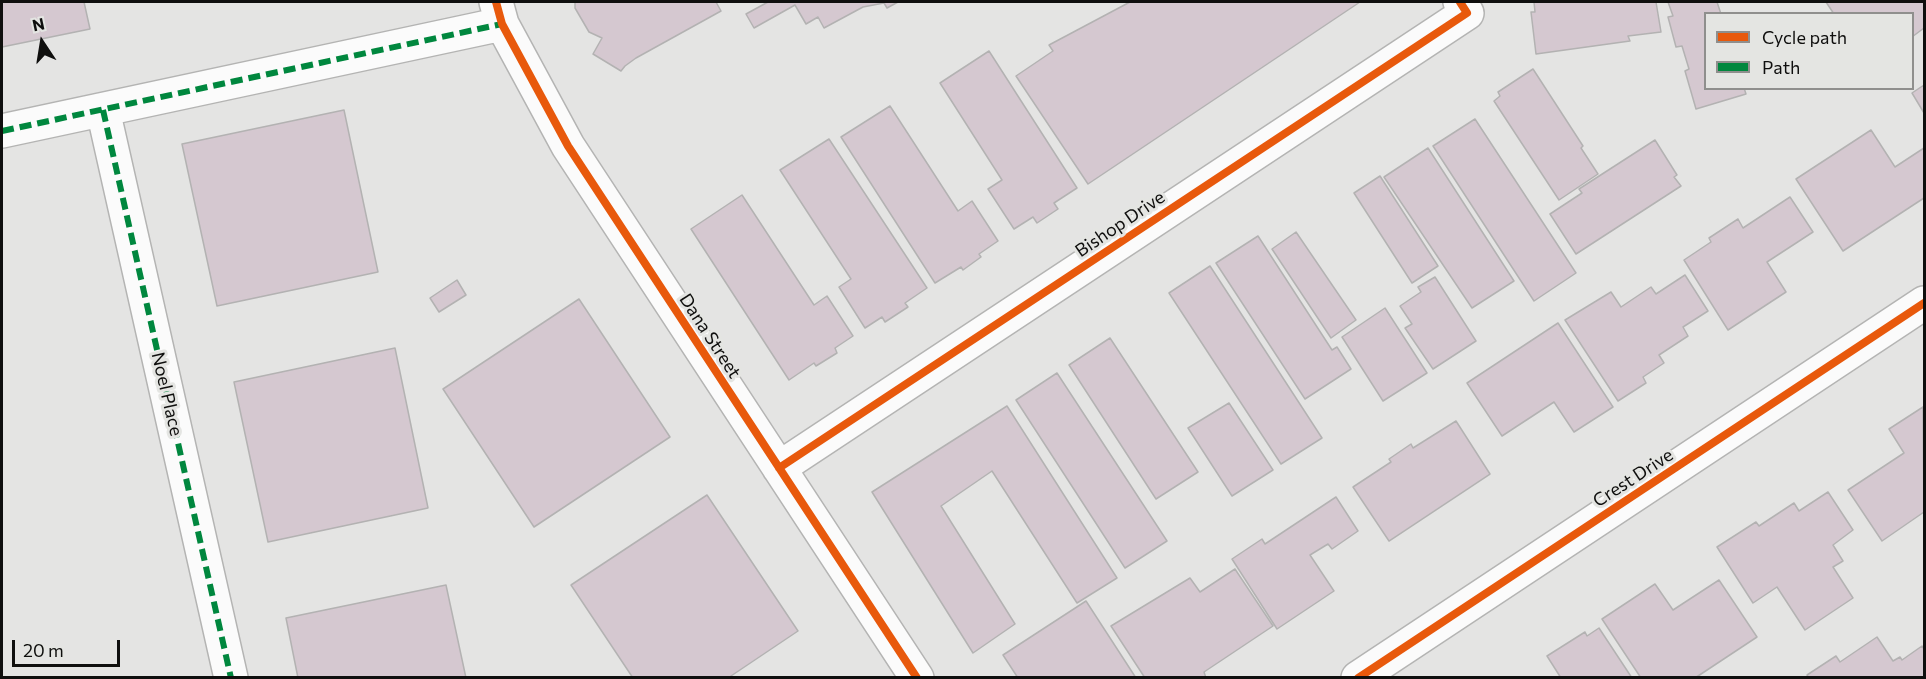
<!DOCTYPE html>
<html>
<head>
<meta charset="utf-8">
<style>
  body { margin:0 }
  #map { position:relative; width:1926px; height:679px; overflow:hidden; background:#e4e4e3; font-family:Commissioner,sans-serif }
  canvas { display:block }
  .frame { position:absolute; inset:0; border:3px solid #0f0f0e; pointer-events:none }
  .legend { position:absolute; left:1704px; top:12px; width:210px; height:78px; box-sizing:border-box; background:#e4e5e2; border:2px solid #8f8f8d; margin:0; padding:8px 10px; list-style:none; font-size:18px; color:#0f0f0e }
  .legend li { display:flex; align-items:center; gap:12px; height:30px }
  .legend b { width:30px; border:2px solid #8f8f8d }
  .north { position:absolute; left:12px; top:12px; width:60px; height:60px; -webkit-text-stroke:4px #e4e5e2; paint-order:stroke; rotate:348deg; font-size:16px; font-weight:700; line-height:24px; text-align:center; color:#0f0f0e }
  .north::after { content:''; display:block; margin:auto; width:21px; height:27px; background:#0f0f0e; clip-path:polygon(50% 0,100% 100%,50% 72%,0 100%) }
  .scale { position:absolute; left:12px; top:640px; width:108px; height:27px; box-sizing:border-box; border:3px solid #0f0f0e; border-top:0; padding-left:8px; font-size:18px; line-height:21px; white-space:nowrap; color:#0f0f0e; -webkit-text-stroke:4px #e4e5e2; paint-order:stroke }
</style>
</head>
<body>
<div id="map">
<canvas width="1926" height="679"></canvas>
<div class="frame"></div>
<ul class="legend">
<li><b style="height:8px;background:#e8590c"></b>Cycle path</li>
<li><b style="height:8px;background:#00873e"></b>Path</li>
</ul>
<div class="north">N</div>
<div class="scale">20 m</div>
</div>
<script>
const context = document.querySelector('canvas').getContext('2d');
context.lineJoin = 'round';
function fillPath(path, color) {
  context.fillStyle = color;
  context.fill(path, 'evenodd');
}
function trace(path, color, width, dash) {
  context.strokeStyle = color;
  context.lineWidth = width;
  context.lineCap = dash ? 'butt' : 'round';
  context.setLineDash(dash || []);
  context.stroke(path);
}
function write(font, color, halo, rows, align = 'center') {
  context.font = font + ' Commissioner,sans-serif';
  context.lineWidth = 6;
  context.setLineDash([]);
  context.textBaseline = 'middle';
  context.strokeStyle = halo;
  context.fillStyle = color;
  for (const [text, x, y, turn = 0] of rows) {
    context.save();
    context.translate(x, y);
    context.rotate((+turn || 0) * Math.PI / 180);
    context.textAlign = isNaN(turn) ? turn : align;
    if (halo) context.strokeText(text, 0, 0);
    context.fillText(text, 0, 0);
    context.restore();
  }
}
const building = new Path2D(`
  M 2,2 L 84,2 L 90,29 L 2,47 Z
  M 575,2 L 716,2 L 721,11 L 636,58 L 625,66 L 621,71 L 593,54 L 602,38 L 589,32 L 575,8 Z
  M 768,2 L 898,2 L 887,8 L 884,3 L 863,7 L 824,28 L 818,17 L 806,24 L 795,5 L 754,28 L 746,14 Z
  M 1130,2 L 1360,2 L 1088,184 L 1016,76 L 1053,51 L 1049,45 Z
  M 1534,2 L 1656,2 L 1661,32 L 1628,36 L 1630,41 L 1536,54 L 1531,12 L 1535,12 Z
  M 1668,2 L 1717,2 L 1721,14 L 1706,14 L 1706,88 L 1744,88 L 1746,94 L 1696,109 L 1685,71 L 1689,69 L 1682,46 L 1676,47 L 1668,17 L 1673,16 Z
  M 1826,2 L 1924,2 L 1924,28 L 1912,37 L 1912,14 L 1834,14 Z
  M 989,51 L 1077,188 L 1054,203 L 1058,209 L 1037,223 L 1033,217 L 1014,229 L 988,189 L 1002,180 L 940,83 Z
  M 1533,69 L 1583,146 L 1581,148 L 1598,174 L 1559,200 L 1494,101 L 1500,96 L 1498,92 Z
  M 1924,85 L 1924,113 L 1912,93 Z
  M 890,106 L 958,211 L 972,201 L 998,241 L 979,254 L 981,257 L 963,270 L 961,267 L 935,283 L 841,137 Z
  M 344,110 L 378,272 L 217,306 L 182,144 Z
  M 1475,119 L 1576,273 L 1534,301 L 1433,146 Z
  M 1871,130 L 1895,167 L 1924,148 L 1924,198 L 1843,251 L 1796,179 Z
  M 829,139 L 927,288 L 905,303 L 908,307 L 885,322 L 882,317 L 865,328 L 839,287 L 851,279 L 780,170 Z
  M 1655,140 L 1677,175 L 1674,177 L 1681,186 L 1576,254 L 1550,214 L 1582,193 L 1579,189 Z
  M 1428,148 L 1514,281 L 1472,308 L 1384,177 Z
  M 1380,176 L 1438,266 L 1412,283 L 1354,193 Z
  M 742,195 L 814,305 L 827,296 L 853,336 L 835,348 L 837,353 L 816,366 L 814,363 L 789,380 L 691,229 Z
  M 1790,197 L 1813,232 L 1767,262 L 1786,292 L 1728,330 L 1684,260 L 1711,242 L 1709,238 L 1738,219 L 1743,228 Z
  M 1296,232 L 1356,320 L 1331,338 L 1272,249 Z
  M 1258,236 L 1332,350 L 1337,347 L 1351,369 L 1305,399 L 1216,263 Z
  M 1210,266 L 1322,438 L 1281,464 L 1169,293 Z
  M 1685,275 L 1708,311 L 1683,327 L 1688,336 L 1659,355 L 1664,363 L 1643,377 L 1646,383 L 1618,401 L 1565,320 L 1611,292 L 1621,307 L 1651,287 L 1656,294 Z
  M 1435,277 L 1476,341 L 1433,369 L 1405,328 L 1412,324 L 1400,306 L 1421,292 L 1418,287 Z
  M 457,280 L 466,295 L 439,312 L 430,298 Z
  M 579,299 L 670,437 L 534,527 L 443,389 Z
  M 1385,308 L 1427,373 L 1383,401 L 1342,337 Z
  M 1558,323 L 1613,407 L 1574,432 L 1554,402 L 1502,436 L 1467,383 Z
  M 1110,338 L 1198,472 L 1156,499 L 1069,365 Z
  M 395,348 L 428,508 L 268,542 L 234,382 Z
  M 1057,373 L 1167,541 L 1125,568 L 1016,400 Z
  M 1229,403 L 1273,470 L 1232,496 L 1188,428 Z
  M 1007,406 L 1117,578 L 1077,603 L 992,471 L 941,506 L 1015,624 L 973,653 L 872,492 Z
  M 1923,407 L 1924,512 L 1882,541 L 1848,490 L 1904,453 L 1889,429 Z
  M 1456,421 L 1490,474 L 1389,541 L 1353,487 L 1391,462 L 1389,459 L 1411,444 L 1413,448 Z
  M 1828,492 L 1853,530 L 1833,545 L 1843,561 L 1833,567 L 1853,598 L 1805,630 L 1777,587 L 1753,603 L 1717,547 L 1756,522 L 1759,526 L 1794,503 L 1799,511 Z
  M 707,495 L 798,631 L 728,678 L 633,678 L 571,585 Z
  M 1336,497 L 1358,531 L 1332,549 L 1328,544 L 1310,555 L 1334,591 L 1277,629 L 1232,559 L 1262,539 L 1265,544 Z
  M 1235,569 L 1273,626 L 1204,672 L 1206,678 L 1145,678 L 1111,626 L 1190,578 L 1200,592 Z
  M 1719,580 L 1757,637 L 1695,678 L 1641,678 L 1602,619 L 1655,584 L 1673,610 Z
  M 446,585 L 466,678 L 298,678 L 286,618 Z
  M 1086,601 L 1136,678 L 1018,678 L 1003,655 Z
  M 1599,628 L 1632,678 L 1561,678 L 1547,656 L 1585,632 L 1587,636 Z
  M 1877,637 L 1893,661 L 1900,657 L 1902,660 L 1922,646 L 1924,649 L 1924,678 L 1809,678 L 1807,675 L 1836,656 L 1840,662 Z`);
fillPath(building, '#d5c8d0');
trace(building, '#b3b2b2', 1.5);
const minor = new Path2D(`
  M 496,2 L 502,24 L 568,146 L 917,678
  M 103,110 L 231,678
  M 2,131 L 502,24
  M 779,468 L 1467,13 L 1460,2
  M 1358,678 L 1924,303`);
trace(minor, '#b4b4b3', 36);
trace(minor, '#fbfbfb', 33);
trace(new Path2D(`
  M 103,110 L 231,678
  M 2,131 L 502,24`), '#00873e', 6, [12, 6]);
trace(new Path2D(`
  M 496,2 L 502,24 L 568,146 L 917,678
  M 779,468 L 1467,13 L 1460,2
  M 1358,678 L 1924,303`), '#e8590c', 8);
write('18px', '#0f0f0e', '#e4e5e2', [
  ["Bishop Drive",1120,224,-34],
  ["Dana Street",710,336,57],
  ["Noel Place",167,394,77],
  ["Crest Drive",1633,478,-33]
]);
</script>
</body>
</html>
